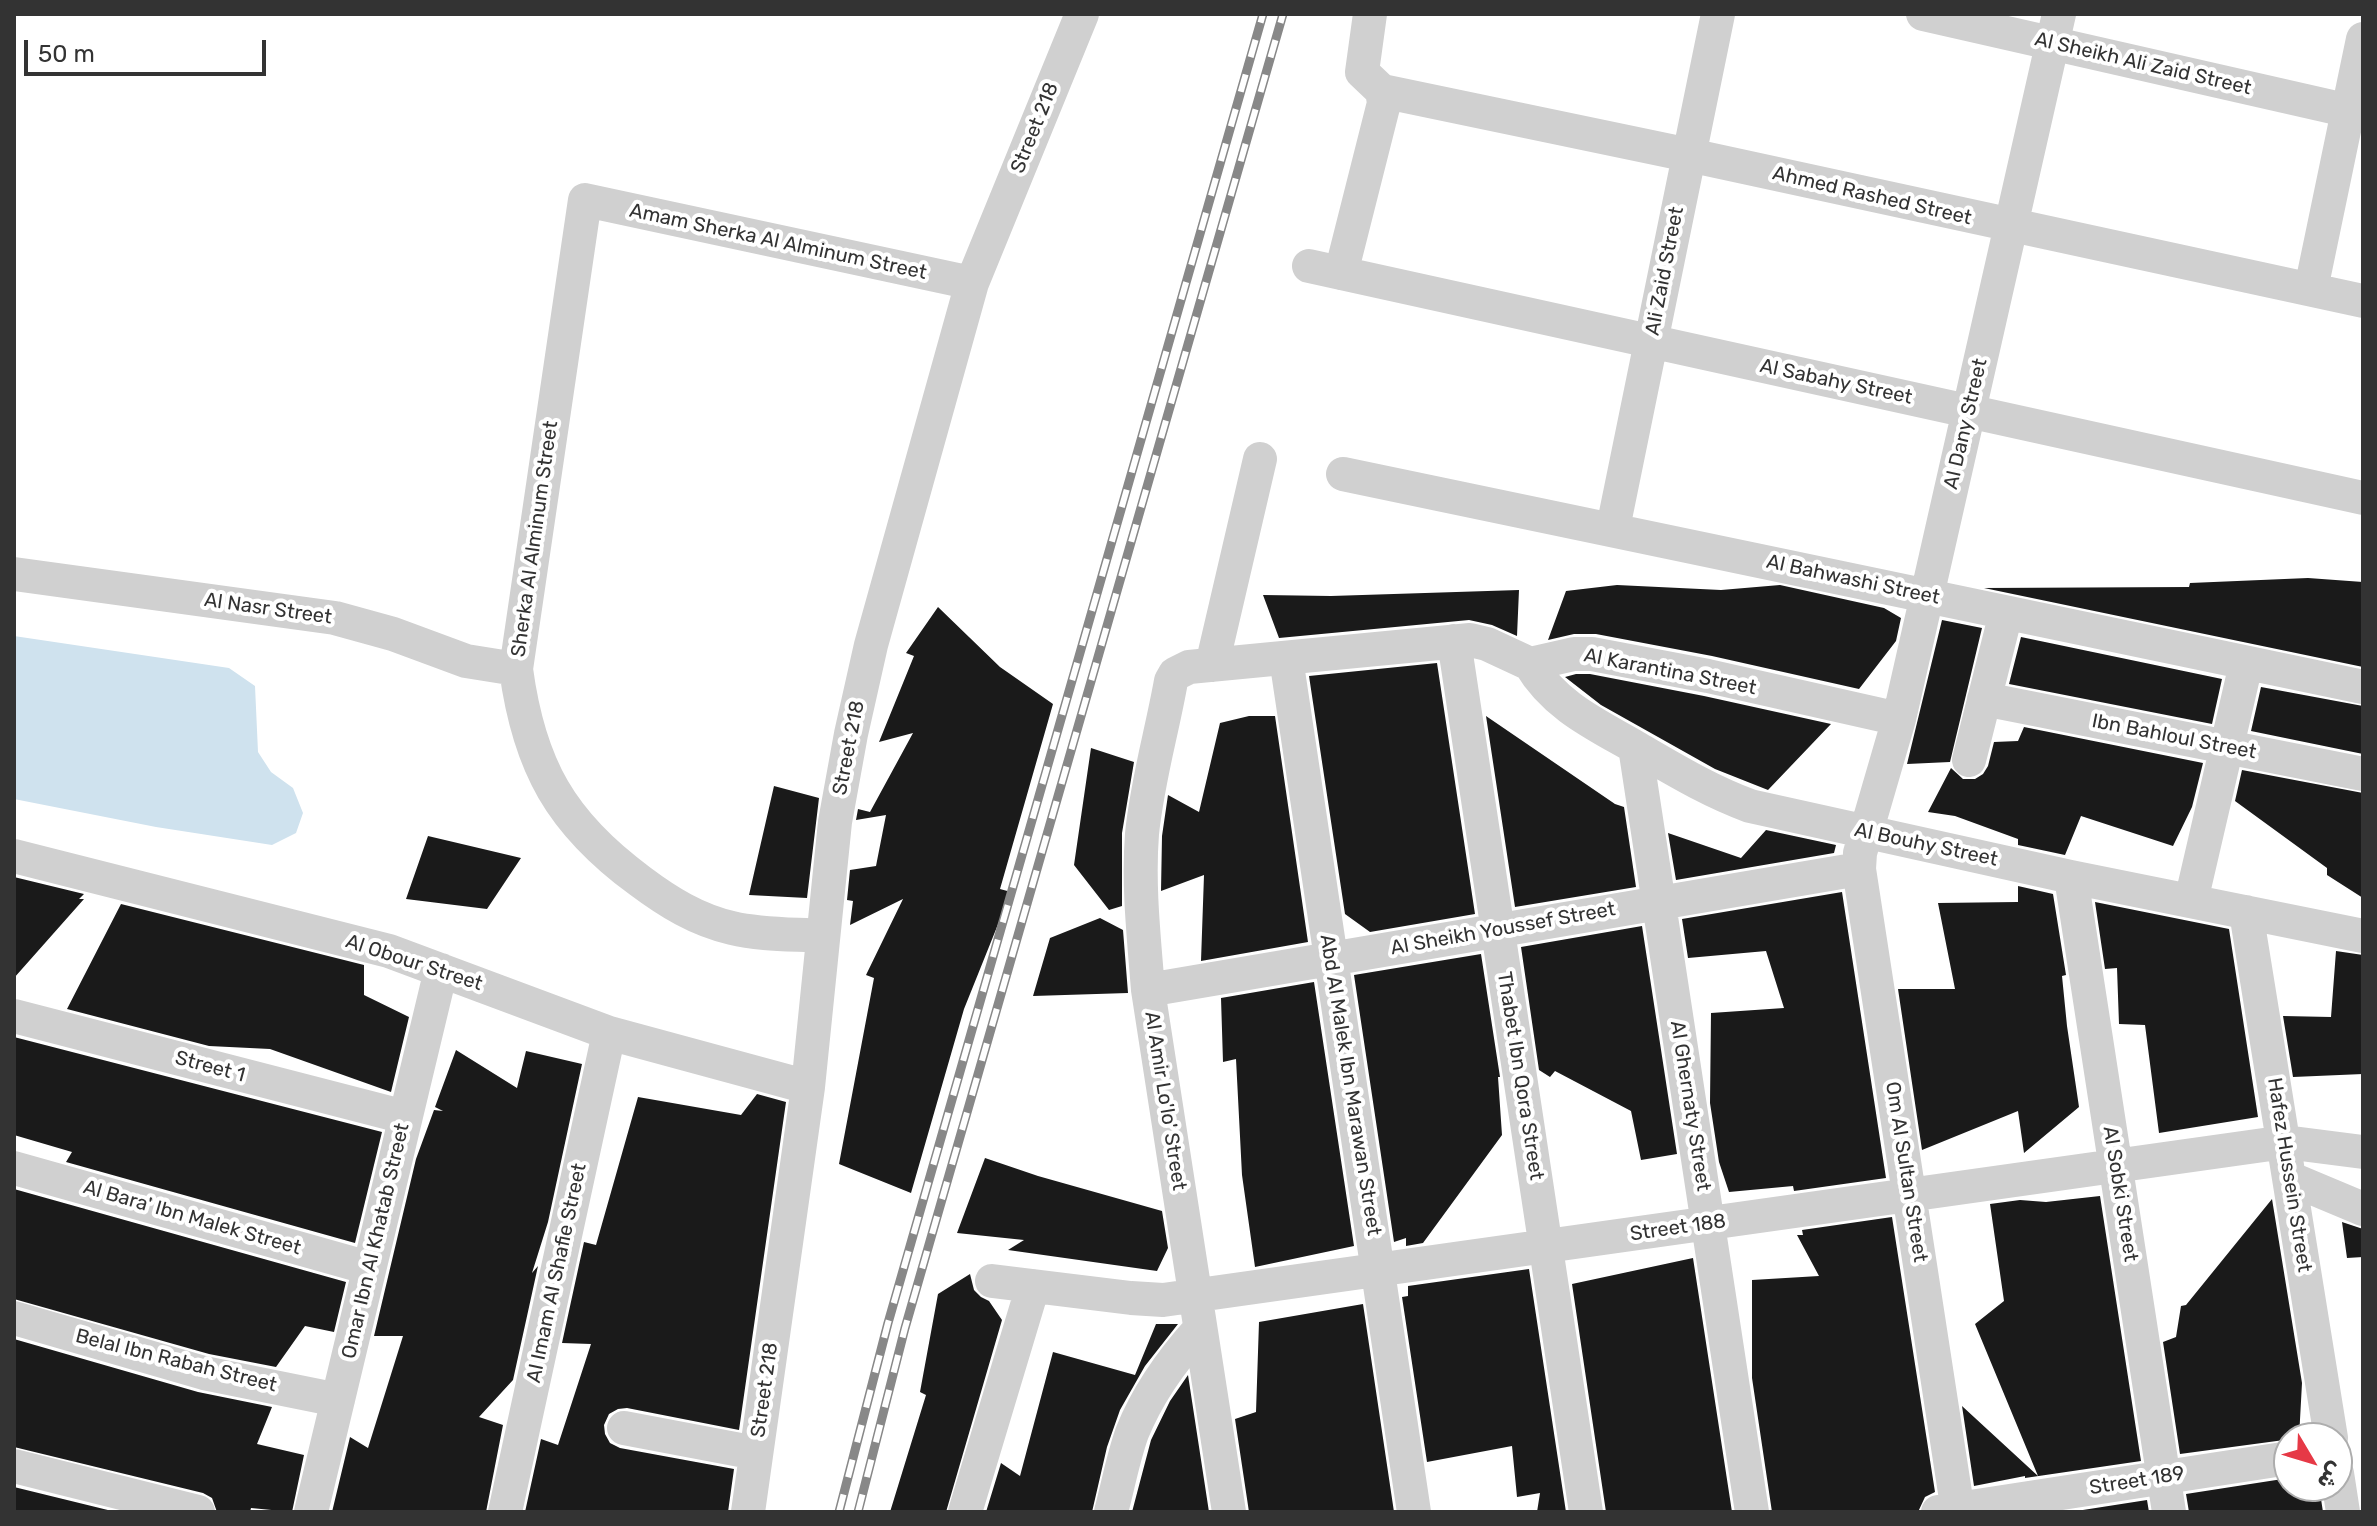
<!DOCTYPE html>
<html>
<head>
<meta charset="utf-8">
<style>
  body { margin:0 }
  #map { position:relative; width:2377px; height:1526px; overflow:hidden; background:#fff; font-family:Rubik,"Noto Sans Arabic",sans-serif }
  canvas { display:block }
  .frame { position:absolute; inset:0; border:16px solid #333; pointer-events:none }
  .north { position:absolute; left:2273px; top:1422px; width:80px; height:80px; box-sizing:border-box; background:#fff; border:2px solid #adadad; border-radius:50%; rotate:128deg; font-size:22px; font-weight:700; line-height:32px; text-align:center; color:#333 }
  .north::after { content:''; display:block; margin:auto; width:28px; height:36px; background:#e63946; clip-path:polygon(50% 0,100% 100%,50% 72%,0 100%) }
  .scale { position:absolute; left:24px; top:40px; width:242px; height:36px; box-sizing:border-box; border:4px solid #333; border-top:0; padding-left:10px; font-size:24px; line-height:28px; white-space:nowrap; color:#333; -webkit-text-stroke:6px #fff; paint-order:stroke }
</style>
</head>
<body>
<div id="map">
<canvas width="2377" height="1526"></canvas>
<div class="frame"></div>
<div class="north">ش</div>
<div class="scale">50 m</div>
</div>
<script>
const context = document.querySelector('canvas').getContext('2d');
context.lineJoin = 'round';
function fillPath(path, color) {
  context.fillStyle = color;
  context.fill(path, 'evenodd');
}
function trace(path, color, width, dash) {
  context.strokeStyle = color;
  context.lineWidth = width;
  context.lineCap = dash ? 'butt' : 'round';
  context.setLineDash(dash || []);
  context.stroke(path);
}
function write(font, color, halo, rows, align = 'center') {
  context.font = font + ' Rubik,sans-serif';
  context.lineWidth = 8;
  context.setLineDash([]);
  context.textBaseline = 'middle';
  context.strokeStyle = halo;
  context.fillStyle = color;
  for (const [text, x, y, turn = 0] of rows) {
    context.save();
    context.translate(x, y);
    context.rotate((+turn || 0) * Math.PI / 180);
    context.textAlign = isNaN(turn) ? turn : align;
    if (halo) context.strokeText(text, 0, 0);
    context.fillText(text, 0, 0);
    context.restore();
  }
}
fillPath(new Path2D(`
  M 14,636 L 229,668 L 255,686 L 258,752 L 271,772 L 293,788 L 303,813 L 296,833 L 272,845 L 156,827 L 14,799 Z`), '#cfe2ee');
fillPath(new Path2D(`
  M 2308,578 L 2363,582 L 2363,667 L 1984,588 L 2189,587 L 2190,583 Z
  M 1617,585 L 1721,590 L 1780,585 L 1884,608 L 1901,618 L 1896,641 L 1859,689 L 1712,656 L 1596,634 L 1574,634 L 1548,640 L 1566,591 Z
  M 1519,590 L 1517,636 L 1492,625 L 1469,620 L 1279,638 L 1263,595 L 1331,596 Z
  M 938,607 L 1000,667 L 1053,704 L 1000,889 L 1011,892 L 964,1009 L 911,1193 L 839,1164 L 874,978 L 866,975 L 903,899 L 850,925 L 853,901 L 847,900 L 850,870 L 876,866 L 886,815 L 856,820 L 858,809 L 870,812 L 913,733 L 879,742 L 914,656 L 906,653 Z
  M 1942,620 L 1982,628 L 1950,762 L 1907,764 Z
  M 2021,637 L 2222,679 L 2212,724 L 2009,684 Z
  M 1437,663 L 1475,914 L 1370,932 L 1345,914 L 1309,676 Z
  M 1576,674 L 1590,674 L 1704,696 L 1831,724 L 1768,790 L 1715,769 L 1601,705 L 1565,677 Z
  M 2261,687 L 2363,706 L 2363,754 L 2251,731 Z
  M 1249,716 L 1275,716 L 1308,942 L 1201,961 L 1204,875 L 1161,891 L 1162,836 L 1168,795 L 1199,812 L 1220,723 Z
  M 1486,716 L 1615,804 L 1624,807 L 1636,887 L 1515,907 Z
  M 2024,727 L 2203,763 L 2192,807 L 2173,846 L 2081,816 L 2065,855 L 2018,845 L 2018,839 L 1955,816 L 1928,812 L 1951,768 L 1963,779 L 1975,779 L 1983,774 L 1988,766 L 1994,742 L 2018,741 Z
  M 1091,748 L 1134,762 L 1122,833 L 1122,906 L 1109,910 L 1074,865 Z
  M 2242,770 L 2363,793 L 2363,898 L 2327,875 L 2327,868 L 2235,801 Z
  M 774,786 L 819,798 L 807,898 L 749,895 Z
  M 1766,830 L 1836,845 L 1834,853 L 1676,880 L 1668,833 L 1741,858 Z
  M 428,836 L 521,858 L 487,909 L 406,899 Z
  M 14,877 L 84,894 L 79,899 L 84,899 L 14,978 Z
  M 2018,886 L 2053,894 L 2066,975 L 2062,976 L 2067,1026 L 2079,1107 L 2024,1153 L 2018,1111 L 1922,1150 L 1898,989 L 1955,989 L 1938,903 L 2018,902 Z
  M 1842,892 L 1886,1178 L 1794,1191 L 1793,1186 L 1729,1192 L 1719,1162 L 1710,1103 L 1711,1013 L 1784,1008 L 1766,951 L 1688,958 L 1682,919 Z
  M 2095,902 L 2229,929 L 2258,1117 L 2159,1133 L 2145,1025 L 2119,1024 L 2117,968 L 2105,969 Z
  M 121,904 L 364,965 L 364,995 L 409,1017 L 391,1092 L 270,1049 L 209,1046 L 67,1009 Z
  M 1100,918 L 1123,930 L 1128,993 L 1033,996 L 1050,938 Z
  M 1642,926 L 1677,1154 L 1641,1160 L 1631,1111 L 1555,1071 L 1550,1077 L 1539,1070 L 1521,947 Z
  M 2336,951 L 2363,955 L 2363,1074 L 2293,1077 L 2283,1016 L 2331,1017 Z
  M 1481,954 L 1500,1077 L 1498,1077 L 1502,1135 L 1423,1243 L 1406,1246 L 1406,1238 L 1394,1242 L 1354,975 Z
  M 1314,982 L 1354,1246 L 1255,1267 L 1242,1175 L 1236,1059 L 1223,1062 L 1221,998 Z
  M 14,1037 L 382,1132 L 355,1243 L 66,1162 L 72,1152 L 14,1135 Z
  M 456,1050 L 517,1088 L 526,1051 L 582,1064 L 548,1222 L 532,1273 L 538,1266 L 513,1380 L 479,1417 L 503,1425 L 486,1512 L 332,1512 L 350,1437 L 368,1448 L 403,1336 L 374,1336 L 416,1159 L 434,1110 L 443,1111 L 435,1107 Z
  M 757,1094 L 786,1102 L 739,1430 L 627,1408 L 618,1409 L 609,1414 L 604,1425 L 605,1434 L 610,1443 L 620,1448 L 734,1469 L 728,1512 L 525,1512 L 541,1439 L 558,1445 L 591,1344 L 562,1343 L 584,1242 L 596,1245 L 638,1097 L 741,1115 Z
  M 985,1158 L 1038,1176 L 1162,1211 L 1168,1248 L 1157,1271 L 1008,1250 L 1024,1240 L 957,1233 Z
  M 14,1189 L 346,1282 L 334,1332 L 305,1326 L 276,1367 L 209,1354 L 14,1299 Z
  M 2100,1196 L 2141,1461 L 2025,1478 L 2025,1476 L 1974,1486 L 1962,1406 L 2038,1476 L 1975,1324 L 2004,1301 L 1990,1204 L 2020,1200 L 2046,1202 Z
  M 2272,1199 L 2302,1383 L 2299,1438 L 2180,1454 L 2163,1342 L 2176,1337 L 2181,1306 L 2186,1305 Z
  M 1892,1217 L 1935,1492 L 1925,1497 L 1918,1512 L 1772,1512 L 1752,1378 L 1752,1280 L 1819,1276 L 1797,1235 L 1803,1235 L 1802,1230 Z
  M 2342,1222 L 2363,1229 L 2363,1257 L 2347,1258 Z
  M 1693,1258 L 1732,1512 L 1606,1512 L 1572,1284 Z
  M 1529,1269 L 1566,1512 L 1537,1512 L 1540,1493 L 1517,1497 L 1512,1446 L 1427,1462 L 1402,1297 L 1408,1296 L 1408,1286 Z
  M 970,1274 L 974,1290 L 981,1297 L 989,1301 L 1002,1320 L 946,1512 L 890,1512 L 926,1395 L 920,1392 L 938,1294 Z
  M 1363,1304 L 1394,1512 L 1249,1512 L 1235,1419 L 1256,1412 L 1259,1322 Z
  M 1156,1324 L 1178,1324 L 1145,1366 L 1120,1410 L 1107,1447 L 1092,1512 L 986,1512 L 1001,1463 L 1020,1476 L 1053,1352 L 1135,1375 Z
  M 14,1339 L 198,1392 L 272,1407 L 257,1444 L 304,1455 L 292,1512 L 251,1508 L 250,1512 L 217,1512 L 212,1498 L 203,1493 L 14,1447 Z
  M 1188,1375 L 1209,1512 L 1132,1512 L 1151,1440 L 1170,1401 Z
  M 2289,1478 L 2289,1486 L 2319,1486 L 2323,1512 L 2189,1512 L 2186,1494 Z
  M 14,1487 L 116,1512 L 14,1512 Z
  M 2147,1500 L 2149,1512 L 2070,1512 Z`), '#1a1a1a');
trace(new Path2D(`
  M 1923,14 L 2363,114
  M 1382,91 L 1689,155 L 2363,301
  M 1309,266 L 2363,498
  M 1341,273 L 1384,103 L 1382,91 L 1362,72 L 1370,14
  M 2311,289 L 2363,39
  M 1343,474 C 1684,542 2022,619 2363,687
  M 1613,528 L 1718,14
  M 14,574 L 335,618 L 393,634 L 466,661 L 516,669
  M 1454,641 L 1586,1512
  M 1286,658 L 1414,1512
  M 1530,664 C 1555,706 1595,724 1635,747 C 1673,769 1709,791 1750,806 L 2071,877 L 2363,936
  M 1212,665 L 1260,459
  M 1984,699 L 2363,774
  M 1635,747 L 1752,1512
  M 1969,760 L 2006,613
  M 14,856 L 389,951 L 609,1033 L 808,1087
  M 2071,877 L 2169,1512
  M 2191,901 L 2246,664
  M 2246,912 L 2331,1438
  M 823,936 C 792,934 761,935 732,928 C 697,920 668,902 640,881 C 561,823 529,766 516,669 L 585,200 L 972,283
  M 1148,990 L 1859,869
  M 14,1016 L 405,1117
  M 14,1168 L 369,1268
  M 2289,1178 L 2363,1209
  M 992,1281 L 1131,1298 L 1163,1300 L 2285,1142 L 2363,1152
  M 14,1318 L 204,1373 L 338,1400
  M 624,1428 L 756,1453
  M 14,1466 L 198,1512
  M 2337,1473 L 2343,1512
  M 311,1512 L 441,970
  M 505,1512 L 609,1033
  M 748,1512 L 808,1087 L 835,822 L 851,734 L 871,645 L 972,283 L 1082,14
  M 965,1512 L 1033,1286
  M 1111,1512 C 1118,1486 1123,1458 1132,1433 C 1148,1393 1171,1361 1200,1329
  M 1229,1512 L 1148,990 C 1144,938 1138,886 1142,834 C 1147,782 1162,732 1171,681 L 1175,674 L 1189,667 L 1470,640 L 1487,644 L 1530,664 L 1574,654 L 1592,654 L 1708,676 L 1899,719
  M 1938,1512 L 2289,1458
  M 1958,1512 L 1859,869 L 1860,853 L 1899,719 L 2059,14`), '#d0d0d0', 34);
const rail = new Path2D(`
  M 839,1512 L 888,1323 L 1263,14
  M 858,1512 L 905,1328 L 1283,14`);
trace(rail, '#888', 9);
trace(rail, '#fff', 6, [18]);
write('20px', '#333', '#fff', [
  ["Al Sheikh Ali Zaid Street",2143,64,13],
  ["Street 218",1035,128,-68],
  ["Ahmed Rashed Street",1872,196,13],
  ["Amam Sherka Al Alminum Street",778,242,12],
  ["Ali Zaid Street",1665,271,-79],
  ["Al Sabahy Street",1836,382,12],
  ["Al Dany Street",1966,424,-77],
  ["Sherka Al Alminum Street",535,539,-82],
  ["Al Bahwashi Street",1853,580,12],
  ["Al Nasr Street",268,609,8],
  ["Al Karantina Street",1670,672,11],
  ["Ibn Bahloul Street",2174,737,11],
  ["Street 218",849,748,-79],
  ["Al Bouhy Street",1926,845,12],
  ["Al Sheikh Youssef Street",1503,929,-10],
  ["Al Obour Street",414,963,18],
  ["Street 1",210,1067,15],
  ["Thabet Ibn Qora Street",1520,1076,81],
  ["Abd Al Malek Ibn Marawan Street",1350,1085,81],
  ["Al Amir Lo'lo' Street",1165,1101,81],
  ["Al Ghernaty Street",1690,1106,81],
  ["Om Al Sultan Street",1906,1172,81],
  ["Hafez Hussein Street",2289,1175,81],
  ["Al Sobki Street",2120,1194,81],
  ["Al Bara' Ibn Malek Street",192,1218,16],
  ["Street 188",1678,1228,-8],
  ["Omar Ibn Al Khatab Street",376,1241,-77],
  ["Al Imam Al Shafie Street",557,1273,-78],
  ["Belal Ibn Rabah Street",176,1361,14],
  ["Street 218",765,1390,-82],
  ["Street 189",2137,1481,-9]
]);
</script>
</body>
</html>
